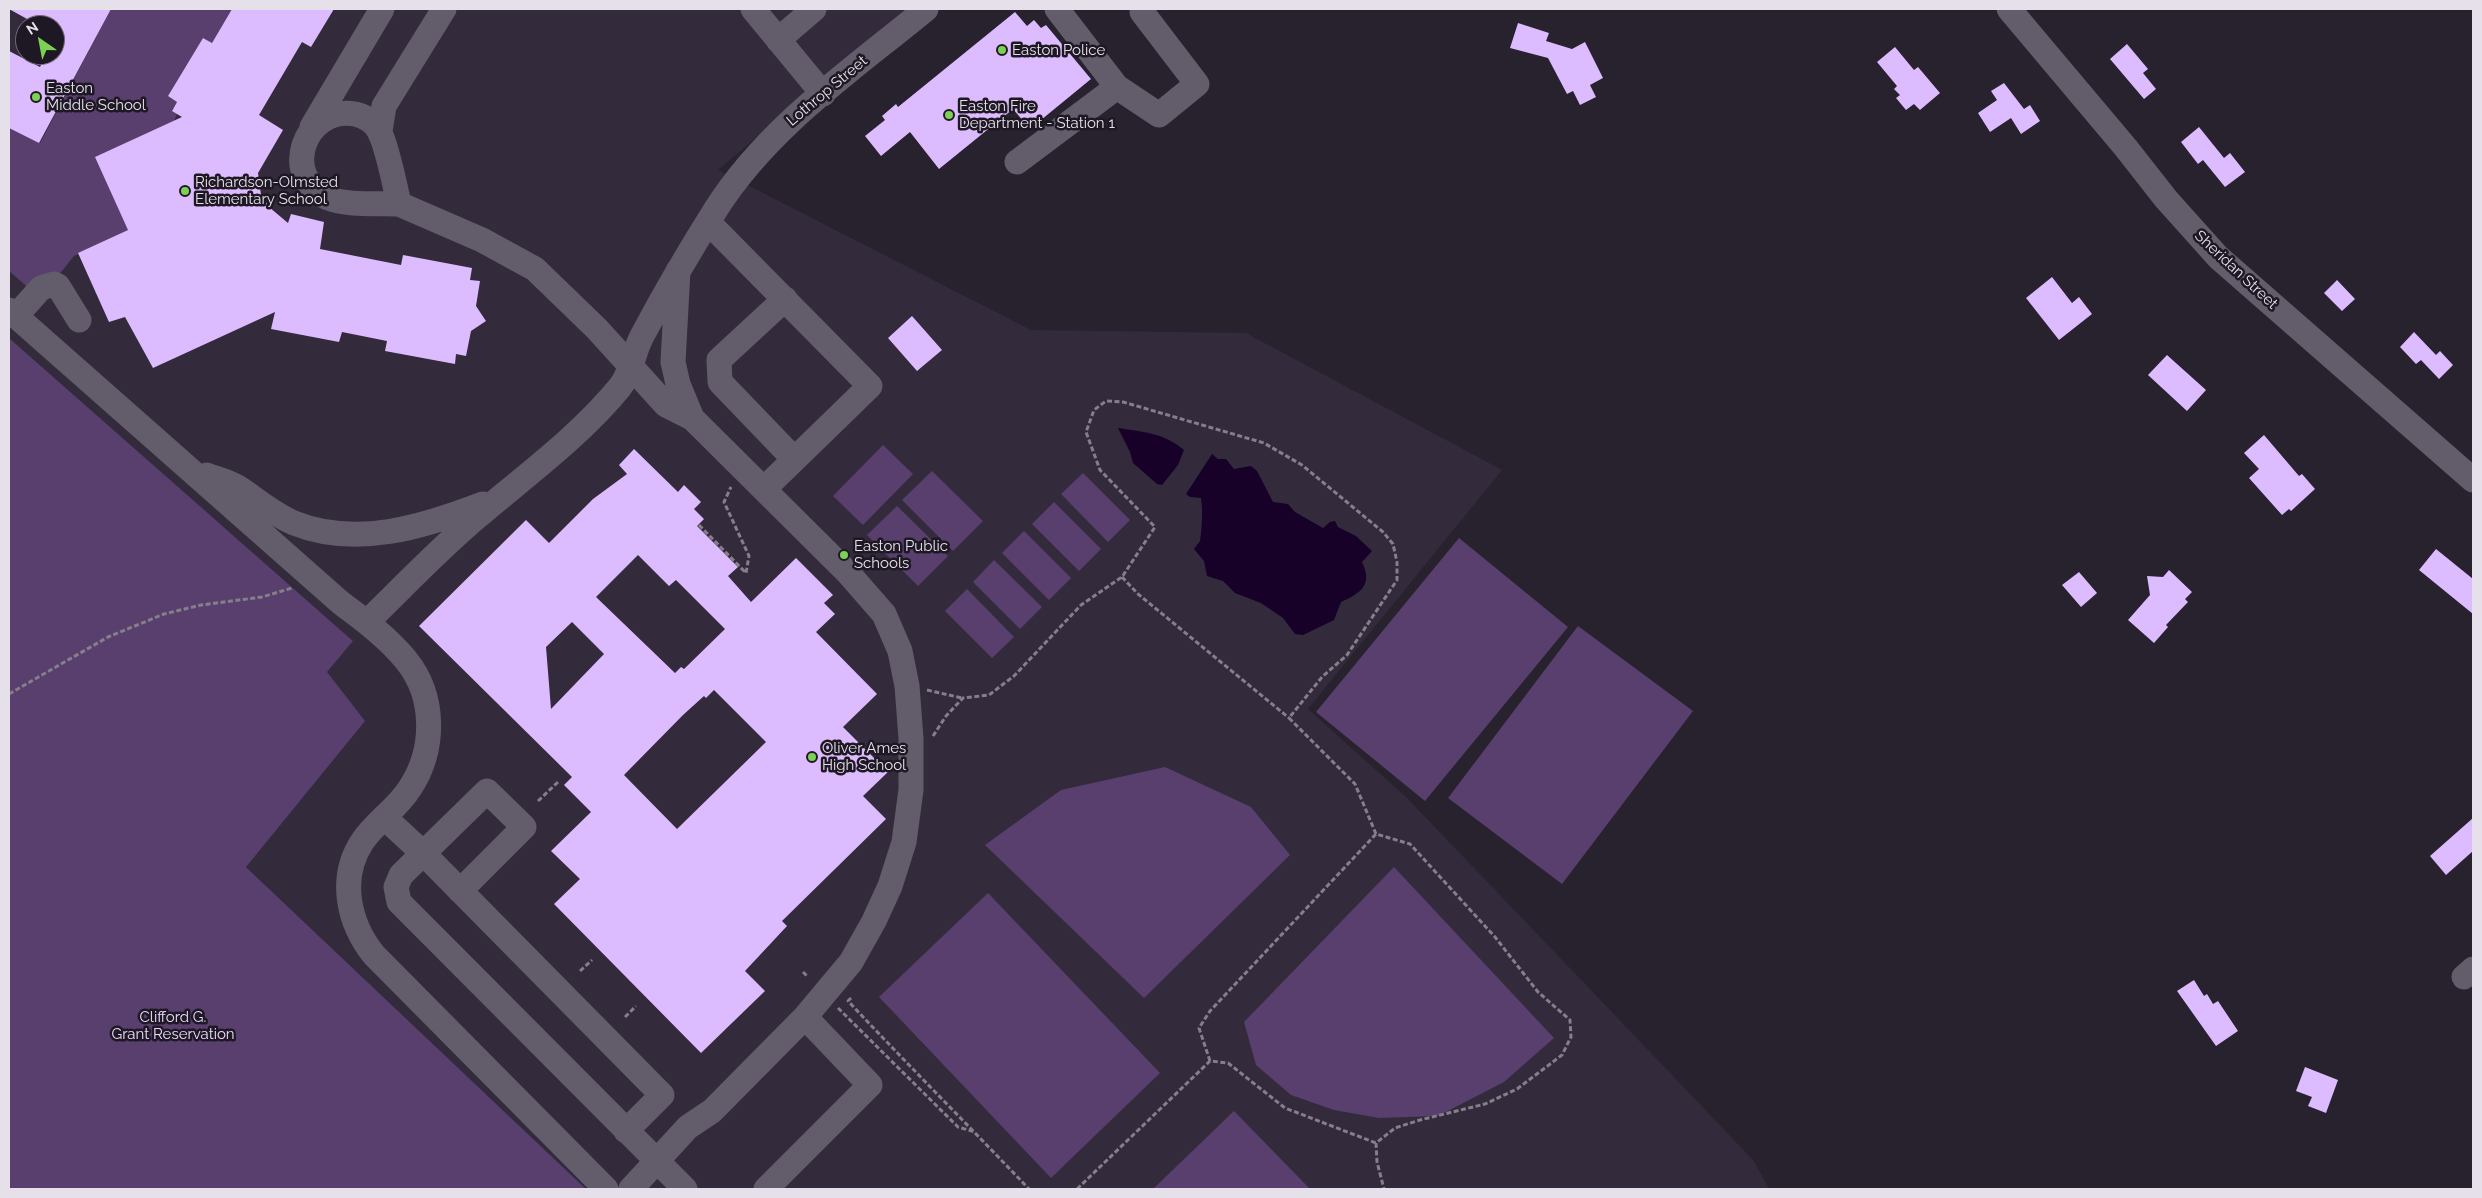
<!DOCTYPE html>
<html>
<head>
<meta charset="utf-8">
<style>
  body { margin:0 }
  #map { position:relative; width:2482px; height:1198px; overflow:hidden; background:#28222e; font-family:Raleway,sans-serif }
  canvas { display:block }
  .frame { position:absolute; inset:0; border:10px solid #e5e0e9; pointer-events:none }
  .north { position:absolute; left:15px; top:15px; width:50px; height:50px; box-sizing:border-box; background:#1e1824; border:1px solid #6e6873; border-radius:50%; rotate:327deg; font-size:14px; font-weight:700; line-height:20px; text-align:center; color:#e5e0e9 }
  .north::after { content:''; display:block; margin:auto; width:18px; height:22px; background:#7cd155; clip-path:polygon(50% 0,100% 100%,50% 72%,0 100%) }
</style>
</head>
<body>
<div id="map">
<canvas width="2482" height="1198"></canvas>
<div class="frame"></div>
<div class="north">N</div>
</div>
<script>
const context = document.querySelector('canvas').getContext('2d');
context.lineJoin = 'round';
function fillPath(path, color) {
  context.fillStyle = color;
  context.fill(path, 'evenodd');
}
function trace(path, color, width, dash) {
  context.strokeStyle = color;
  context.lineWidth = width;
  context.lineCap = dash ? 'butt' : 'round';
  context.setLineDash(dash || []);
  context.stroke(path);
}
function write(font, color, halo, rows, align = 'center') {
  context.font = font + ' Raleway,sans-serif';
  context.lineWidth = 5;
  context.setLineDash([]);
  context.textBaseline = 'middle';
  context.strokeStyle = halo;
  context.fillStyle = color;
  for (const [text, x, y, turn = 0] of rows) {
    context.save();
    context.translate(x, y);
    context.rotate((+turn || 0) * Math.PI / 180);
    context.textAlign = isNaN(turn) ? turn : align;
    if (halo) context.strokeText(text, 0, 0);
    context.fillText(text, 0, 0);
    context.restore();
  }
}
fillPath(new Path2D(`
  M 9,9 L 907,9 L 718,170 L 1031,330 L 1246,333 L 1502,470 L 1308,709 L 1406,797 L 1589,988 L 1754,1161 L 1769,1189 L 586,1189 L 199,822 L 353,641 L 9,338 ZM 25,25 L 55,25 L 55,55 L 25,55 Z`), '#332a3c');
fillPath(new Path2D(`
  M 111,9 L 232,9 L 212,43 L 203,38 L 168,96 L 177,102 L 172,110 L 177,114 L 128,230 L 74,256 L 40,298 L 9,271 L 9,128 L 40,143 Z
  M 9,338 L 353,641 L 327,672 L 365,721 L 246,867 L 586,1189 L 9,1189 Z
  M 883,445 L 913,474 L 863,525 L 833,496 Z
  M 932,471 L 983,521 L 953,551 L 902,500 Z
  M 1083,473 L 1130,520 L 1108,542 L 1061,494 Z
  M 1054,502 L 1101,549 L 1079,571 L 1032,524 Z
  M 897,506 L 948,556 L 918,586 L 867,535 Z
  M 1024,531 L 1071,578 L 1049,600 L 1002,553 Z
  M 1459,538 L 1568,627 L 1425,801 L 1316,712 Z
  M 994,560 L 1042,607 L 1020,629 L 973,582 Z
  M 967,589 L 1014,637 L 992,658 L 945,611 Z
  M 1578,626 L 1693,711 L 1562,884 L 1448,798 Z
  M 1165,767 L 1251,807 L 1290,855 L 1144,998 L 985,845 L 1061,790 Z
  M 1394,867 L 1554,1038 L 1504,1082 L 1438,1116 L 1379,1118 L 1334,1110 L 1291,1095 L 1256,1065 L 1244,1022 Z
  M 988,893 L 1160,1073 L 1051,1178 L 879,997 Z
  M 1234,1111 L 1310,1189 L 1153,1189 Z`), '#583f6e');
fillPath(new Path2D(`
  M 1118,428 C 1144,432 1164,433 1184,450 L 1178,465 L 1162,485 L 1157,484 L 1133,463 L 1130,452 Z
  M 1212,454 L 1218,459 L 1226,459 L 1234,469 L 1251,466 L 1257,471 L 1273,502 L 1288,504 L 1295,512 L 1323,528 L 1330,522 L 1335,521 L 1338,527 L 1356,536 L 1372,551 L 1362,562 C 1373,585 1361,593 1341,602 L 1334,620 L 1303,635 L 1295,634 L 1283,618 L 1261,603 L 1235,593 L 1223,581 L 1207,576 L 1204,561 L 1194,549 L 1200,541 C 1202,527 1203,512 1201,498 L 1190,497 L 1186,494 Z`), '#170128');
fillPath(new Path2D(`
  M 9,9 L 111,9 L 39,143 L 9,128 L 9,51 L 40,67 L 46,55 L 55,55 L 55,25 L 38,25 Z
  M 232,9 L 334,9 L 311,47 L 302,42 L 259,115 L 283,130 L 258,173 L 261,195 L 269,207 L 288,223 L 291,214 L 324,222 L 320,249 L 401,265 L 403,255 L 472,268 L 470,280 L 480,281 L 476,306 L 486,321 L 471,331 L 466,356 L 456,354 L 455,364 L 385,351 L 387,341 L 342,332 L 339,342 L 271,329 L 275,312 L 153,368 L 125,317 L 109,322 L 78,253 L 128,230 L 95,157 L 182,117 L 172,111 L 177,102 L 168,96 L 203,38 L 212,43 Z
  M 1015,12 L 1027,26 L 1034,20 L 1041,28 L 1046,25 L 1091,79 L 1030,129 L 1013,109 L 939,169 L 910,132 L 881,156 L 865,136 L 885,120 L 882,116 L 896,104 L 898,107 Z
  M 1518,23 L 1549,33 L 1546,41 L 1572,49 L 1585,42 L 1603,78 L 1590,85 L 1596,97 L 1580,105 L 1573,91 L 1567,94 L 1548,58 L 1510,48 Z
  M 2127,44 L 2148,69 L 2143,73 L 2156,89 L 2144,99 L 2110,59 Z
  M 1895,47 L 1914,70 L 1918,67 L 1940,93 L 1920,110 L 1914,104 L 1906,110 L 1896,98 L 1900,95 L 1894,89 L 1897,86 L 1877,62 Z
  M 2004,83 L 2024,109 L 2030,105 L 2040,121 L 2021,134 L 2011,118 L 1990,132 L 1978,113 L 1997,100 L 1991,91 Z
  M 2199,127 L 2224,158 L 2230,153 L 2245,172 L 2225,187 L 2203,160 L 2198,164 L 2181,142 Z
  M 2052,277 L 2072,303 L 2079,297 L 2092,314 L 2059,340 L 2026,298 Z
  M 2337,280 L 2355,299 L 2342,311 L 2324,293 Z
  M 912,316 L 942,350 L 917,371 L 888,338 Z
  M 2414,332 L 2436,355 L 2440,351 L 2453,365 L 2439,379 L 2421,360 L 2416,364 L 2400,347 Z
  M 2167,355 L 2206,390 L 2187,411 L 2148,375 Z
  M 2264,435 L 2299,476 L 2302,474 L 2315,489 L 2291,511 L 2289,509 L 2282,515 L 2249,478 L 2259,469 L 2244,453 Z
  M 634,449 L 678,492 L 684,485 L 701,502 L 694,509 L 704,519 L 697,526 L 738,567 L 728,576 L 751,602 L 796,558 L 833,595 L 824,603 L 835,614 L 816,632 L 877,694 L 843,727 L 888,772 L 863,796 L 886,819 L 782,921 L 787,926 L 745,971 L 765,991 L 701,1053 L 554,904 L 580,879 L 551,851 L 591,812 L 564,785 L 572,777 L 419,626 L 526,520 L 549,543 L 593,499 L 627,474 L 619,465 ZM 638,555 L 669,586 L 676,580 L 725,629 L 684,669 L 681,667 L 675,673 L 596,597 ZM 572,622 L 604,654 L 551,709 L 546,647 ZM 714,690 L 766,742 L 677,829 L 624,775 L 683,715 L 704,696 L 706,698 Z
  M 2436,549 L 2473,579 L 2473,614 L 2419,570 Z
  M 2169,570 L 2192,592 L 2185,599 L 2188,602 L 2166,625 L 2168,627 L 2154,643 L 2128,620 L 2150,595 L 2147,576 L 2163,577 Z
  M 2079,572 L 2097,593 L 2081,607 L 2062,585 Z
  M 2473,818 L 2473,851 L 2446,875 L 2430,856 Z
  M 2194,980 L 2204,996 L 2207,994 L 2213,1004 L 2218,1001 L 2238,1031 L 2216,1046 L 2177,991 Z
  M 2305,1067 L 2338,1080 L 2326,1113 L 2308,1106 L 2312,1097 L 2296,1091 Z`), '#dbf');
trace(new Path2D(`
  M 699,525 L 746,573 L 749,556 L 724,502 L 731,487
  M 1122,577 L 1138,594 L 1289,718
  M 927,690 L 962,698
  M 9,694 L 108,637 L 164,614 L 201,605 L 262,597 L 292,588
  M 933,736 L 946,716 L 963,698 L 989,695 L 1014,676 L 1081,605 L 1122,577 L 1155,527 L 1100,470 L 1086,432 L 1094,410 L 1106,401 L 1123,402 L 1264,443 L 1302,465 L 1383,532 L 1393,544 L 1397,562 L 1397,580 L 1347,655 L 1322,677 L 1289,718 L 1355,784 L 1376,834 L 1410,844 L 1495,937 L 1538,992 L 1570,1020 L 1571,1037 L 1562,1055 L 1517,1089 L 1485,1104 L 1420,1120 L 1395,1128 L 1376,1143 L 1377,1162 L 1384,1189
  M 538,801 L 558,782
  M 580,971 L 592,960
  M 803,972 L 808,977
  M 851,998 L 848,1001 C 908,1065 969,1126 1029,1189
  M 838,1008 L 958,1127 L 975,1132
  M 625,1017 L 636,1006
  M 1210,1061 L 1199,1028 L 1210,1011 L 1376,834
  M 1077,1189 L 1210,1061 L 1228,1063 L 1285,1108 L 1376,1143`), '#857f8a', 3, [5, 2.5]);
trace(new Path2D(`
  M 753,9 L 823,94
  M 2009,9 L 2126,148 L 2166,199 L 2218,257 L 2473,480
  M 778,40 L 814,9
  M 1117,87 L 1159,115 L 1197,84 L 1142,12
  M 312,127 L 382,9
  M 380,131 L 384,106 L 444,9
  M 1017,162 L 1117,87 L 1057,9
  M 399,204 C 377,203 348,206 328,198 C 280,177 303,106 355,114 C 364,116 375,122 379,131 C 387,145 395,186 399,204 L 482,240 L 535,269 L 597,329 L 666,405 L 692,418
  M 708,222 L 870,386 L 764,489
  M 785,299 L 719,360 L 720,382 L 794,459
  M 9,310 L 341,603 C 364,620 388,638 406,660 C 436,697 435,750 410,788 C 397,809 375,822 362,842 C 338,879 349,924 374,955 L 606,1189
  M 16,316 L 41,288 L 54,284 L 58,286 L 79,320
  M 207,475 C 217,479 230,482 239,488 C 257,500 273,514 294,523 C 356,548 423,527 483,504
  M 367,622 C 403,587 438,550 477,517 C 525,476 580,436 620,387 C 632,372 633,353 642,336 C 665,293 690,250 716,209 C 768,127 852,70 926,9
  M 384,817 L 423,853 L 662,1095 L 626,1131
  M 460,891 L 524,827 L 487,791 L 401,875 L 396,887 L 399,902 L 685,1189
  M 2464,977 L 2473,969
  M 631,1189 L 688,1127 L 712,1111 L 805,1017 L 851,962 L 874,921 L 890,886 L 904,842 L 911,790 L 911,738 L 907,686 L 900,651 L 884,614 L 849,574 L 692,418 L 678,384 L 673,362 L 678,271
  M 766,1189 L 870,1085 L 805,1017`), '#635c6b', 25);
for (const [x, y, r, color] of [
  [1002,50,5,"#7cd155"],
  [36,97,5,"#7cd155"],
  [949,115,5,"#7cd155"],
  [185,191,5,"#7cd155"],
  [844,555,5,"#7cd155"],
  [812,757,5,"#7cd155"]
]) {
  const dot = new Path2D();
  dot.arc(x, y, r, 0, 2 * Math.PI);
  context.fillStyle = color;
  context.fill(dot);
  trace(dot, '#1e1824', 2);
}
write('15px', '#e5e0e9', '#1e1824', [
  ["Easton Police",1012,50],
  ["Easton",46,88],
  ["Middle School",46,105],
  ["Easton Fire",959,106],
  ["Department - Station 1",959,123],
  ["Richardson-Olmsted",195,182],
  ["Elementary School",195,199],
  ["Easton Public",854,546],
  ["Schools",854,563],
  ["Oliver Ames",822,748],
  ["High School",822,765]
], 'left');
write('15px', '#e5e0e9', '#1e1824', [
  ["Lothrop Street",827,91,-40],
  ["Sheridan Street",2236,270,43]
]);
write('15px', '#ecdafe', '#1e1824', [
  ["Clifford G.",173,1017],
  ["Grant Reservation",173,1034]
]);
</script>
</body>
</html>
